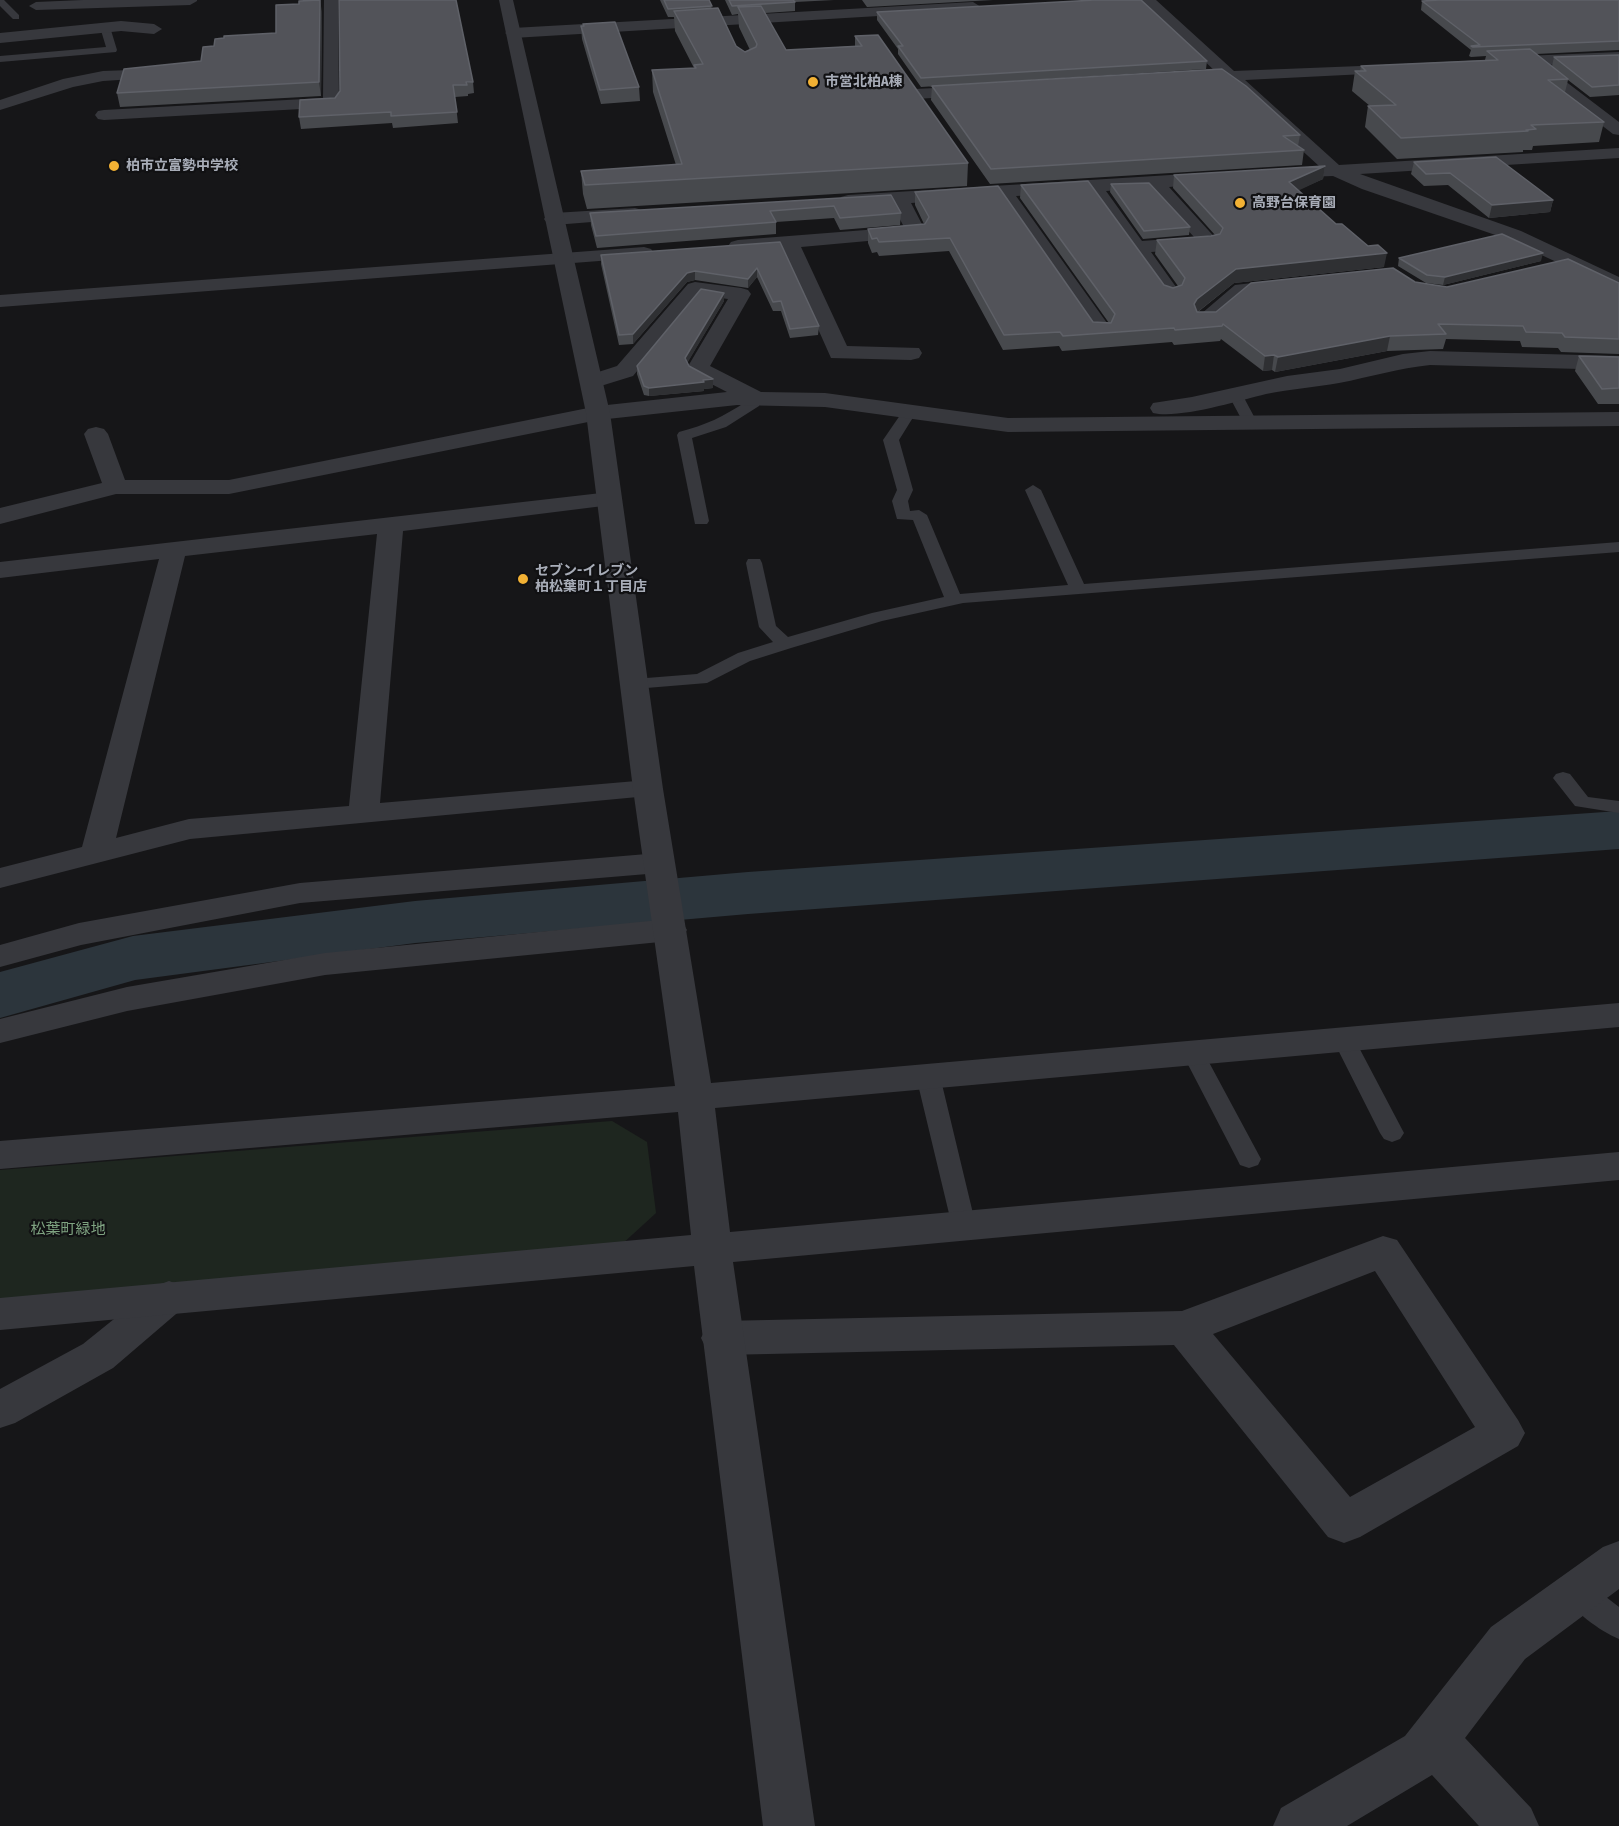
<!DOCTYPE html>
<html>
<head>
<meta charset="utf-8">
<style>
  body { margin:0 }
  canvas { display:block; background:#161618 }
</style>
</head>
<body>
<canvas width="1619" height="1826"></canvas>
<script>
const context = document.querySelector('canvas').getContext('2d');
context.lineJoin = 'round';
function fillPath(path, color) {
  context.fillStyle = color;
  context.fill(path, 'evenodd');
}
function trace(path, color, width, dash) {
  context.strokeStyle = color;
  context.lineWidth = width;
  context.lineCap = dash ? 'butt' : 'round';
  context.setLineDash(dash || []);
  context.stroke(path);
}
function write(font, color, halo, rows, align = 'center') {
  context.font = font + ' "Fira Sans Condensed","Noto Sans JP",sans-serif';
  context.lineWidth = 4.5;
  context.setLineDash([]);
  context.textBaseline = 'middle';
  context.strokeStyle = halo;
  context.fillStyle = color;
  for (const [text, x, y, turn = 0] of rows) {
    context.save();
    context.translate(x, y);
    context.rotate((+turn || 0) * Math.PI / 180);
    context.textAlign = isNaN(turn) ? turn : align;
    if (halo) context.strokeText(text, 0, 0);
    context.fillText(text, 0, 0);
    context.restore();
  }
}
fillPath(new Path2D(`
  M 612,1121 L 647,1142 L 656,1213 L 621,1245 L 0,1302 L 0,1170 Z`), '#1e261f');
fillPath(new Path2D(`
  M 1619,811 L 1619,849 L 748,914 L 415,943 L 135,980 L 0,1018 L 0,972 L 133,936 L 415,901 L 748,872 Z`), '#2c353c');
fillPath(new Path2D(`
  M 0,0 L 4,0 L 19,15 L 19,19 L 13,19 L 0,6 Z
  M 105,24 L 110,27 L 117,50 L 116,52 L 0,62 L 0,56 L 106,47 L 100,27 Z
  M 1235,390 L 1242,394 L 1258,424 L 1256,427 L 1246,427 L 1244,424 L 1228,394 Z
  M 754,393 L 761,397 L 759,406 L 726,427 L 692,438 L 709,521 L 707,524 L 695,524 L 677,435 L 679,432 C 706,425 723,417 747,401 L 749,394 Z
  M 910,407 L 917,411 L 899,440 L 913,490 L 908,501 L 910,511 L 919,510 L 927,515 L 960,594 L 1068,585 L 1025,490 L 1033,485 L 1041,490 L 1084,584 L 1619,542 L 1619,552 L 963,603 L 882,621 L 791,648 L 750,661 L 707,683 L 634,689 L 628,688 L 625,684 L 628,680 L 634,679 L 697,674 L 738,653 L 773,642 L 759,627 L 746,563 L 748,559 L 760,559 L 762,563 L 776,626 L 788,637 L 872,613 L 944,597 L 913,520 L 897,519 L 892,501 L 897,490 L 883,440 L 905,408 Z
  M 1563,772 L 1570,774 L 1588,797 L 1619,801 L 1619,813 L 1575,806 L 1553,778 L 1556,774 Z
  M 1344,1032 L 1352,1034 L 1355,1040 L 1404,1133 L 1400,1139 L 1392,1142 L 1384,1139 L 1380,1133 L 1333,1040 L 1336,1034 Z
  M 1193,1045 L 1201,1047 L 1204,1053 L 1261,1159 L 1258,1165 L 1249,1168 L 1240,1165 L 1237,1159 L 1182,1053 L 1185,1047 Z
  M 928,1068 L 936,1070 L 940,1076 L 976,1226 L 973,1233 L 964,1236 L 955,1233 L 952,1226 L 916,1076 L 920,1070 Z
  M 1578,1579 L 1588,1583 L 1619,1607 L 1619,1639 C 1600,1631 1572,1611 1563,1592 L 1568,1583 Z`), '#37383d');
fillPath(new Path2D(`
  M 83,0 L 197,0 L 197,1 L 190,5 L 36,10 L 29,6 L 36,2 Z
  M 324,0 L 338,0 L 339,103 L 337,107 L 104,120 L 98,119 L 95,115 L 98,111 L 104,110 L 323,98 Z
  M 1140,0 L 1156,0 L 1234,71 L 1411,64 L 1413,67 L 1405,72 L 1245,80 L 1339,165 L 1619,148 L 1619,158 L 1360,174 L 1521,231 L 1619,277 L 1619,291 L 1507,239 L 1362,189 L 1333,176 L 1273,178 L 1270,174 L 1273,170 L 1319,166 L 1226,81 L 1180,81 L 1178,78 L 1180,75 L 1216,72 Z
  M 973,2 L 981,7 L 978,10 L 513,38 L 505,33 L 513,28 Z
  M 121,21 L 154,24 L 162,29 L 154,34 L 121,31 L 0,43 L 0,33 Z
  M 1619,52 L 1619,62 L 1544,65 L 1619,122 L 1619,135 L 1613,134 L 1525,66 L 1501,67 L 1493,62 L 1501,57 Z
  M 159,69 L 165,71 L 167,74 L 165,77 L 103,81 L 73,87 L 0,110 L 0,100 L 63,79 L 103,71 Z
  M 976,86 L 984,91 L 982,95 L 915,99 L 907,94 L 915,89 Z
  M 1219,172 L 1226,174 L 1228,178 L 1226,182 L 1169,187 L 1219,242 L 1216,246 L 1209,248 L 1151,252 L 1181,294 L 1178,298 L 1171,300 L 1164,298 L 1088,192 L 1016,196 L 1112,330 L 1109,335 L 1101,336 L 1093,335 L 998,197 L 911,203 L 926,232 L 923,236 L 801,247 L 847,346 L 919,348 L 922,353 L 919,358 L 911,360 L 831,358 L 782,248 L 738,252 L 731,250 L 728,246 L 731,242 L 738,240 L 904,227 L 892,204 L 848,207 L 841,205 L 839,201 L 841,197 L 848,195 ZM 1149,188 L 1194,237 L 1142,241 L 1106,191 Z
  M 635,208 L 642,210 L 645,214 L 642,218 L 554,225 L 547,223 L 544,219 L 547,215 L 554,213 Z
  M 644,247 L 651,249 L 654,253 L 651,257 L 0,307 L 0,295 Z
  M 1288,279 L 1295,281 L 1298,285 L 1295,289 C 1281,293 1262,289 1248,295 C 1229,302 1221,330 1197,325 L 1194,320 L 1235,285 Z
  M 695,282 L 741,288 L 748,290 L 751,294 L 710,366 L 761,392 L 825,393 L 1008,418 L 1619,412 L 1619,426 L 1008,432 L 825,407 L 737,405 L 598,420 L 229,494 L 116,494 L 0,524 L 0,508 L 102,483 L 84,434 L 88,429 L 96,427 L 104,429 L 108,434 L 125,480 L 229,480 L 598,406 L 727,392 L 690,373 L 687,368 L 728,299 L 700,295 L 633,376 L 591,389 L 583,387 L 580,382 L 583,377 L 617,366 L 688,284 Z
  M 1430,351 L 1619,356 L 1619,370 L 1430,365 C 1399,368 1370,377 1339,383 C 1315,387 1291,389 1266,394 C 1238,401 1179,419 1153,413 L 1150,408 L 1153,403 L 1192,397 L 1287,376 L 1340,369 L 1403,354 Z
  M 610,492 L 619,494 L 622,499 L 619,504 L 403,531 L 380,803 L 648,780 L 659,783 L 663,789 L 659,795 L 190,839 L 0,888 L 0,868 L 82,847 L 159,559 L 0,578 L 0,562 ZM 377,534 L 349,806 L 189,819 L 116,838 L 185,556 Z
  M 659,853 L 670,856 L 675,863 L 670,870 L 659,873 L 300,903 L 81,945 L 0,967 L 0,945 L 79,923 L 300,883 Z
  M 670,919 L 682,922 L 687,930 L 682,938 L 670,941 L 325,975 L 127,1011 L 0,1043 L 0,1019 L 127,987 L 325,953 Z
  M 1383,1236 L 1397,1240 L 1518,1420 L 1525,1433 L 1518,1446 L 1360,1537 L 1344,1543 L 1328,1537 L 1174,1345 L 722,1355 L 707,1350 L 701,1338 L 707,1326 L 722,1321 L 1182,1311 ZM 1375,1271 L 1475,1427 L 1350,1497 L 1213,1334 Z
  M 169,1281 L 183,1286 L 189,1297 L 183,1308 L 113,1368 L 15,1423 L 0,1428 L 0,1389 L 83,1344 L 155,1286 Z
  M 1619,1541 L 1619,1589 L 1525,1659 L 1465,1738 L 1531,1808 L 1539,1826 L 1479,1826 L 1432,1775 L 1347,1826 L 1273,1826 L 1281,1808 L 1405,1736 L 1491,1627 L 1603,1547 Z`), '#37383d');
fillPath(new Path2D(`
  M 499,0 L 513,0 L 610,413 L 663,789 L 711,1083 L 1619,1003 L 1619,1027 L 715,1108 L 730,1232 L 1619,1152 L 1619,1180 L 733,1262 L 815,1826 L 763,1826 L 694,1266 L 0,1330 L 0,1298 L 691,1235 L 678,1112 L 0,1169 L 0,1141 L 675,1086 L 633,789 L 586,413 Z`), '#37383d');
fillPath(new Path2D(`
  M 660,0 L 709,0 L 712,9 L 736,46 L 745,52 L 750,50 L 739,27 L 738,14 L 732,15 L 725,0 L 834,0 L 795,2 L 795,11 L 765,13 L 786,50 L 855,46 L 855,36 L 968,163 L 967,186 L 587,209 L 583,194 L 581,171 L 676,165 L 653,92 L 652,70 L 694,68 L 675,31 L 674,17 L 668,17 Z
  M 862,0 L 993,0 L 867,7 Z
  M 1619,0 L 1619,50 L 1536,54 L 1552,66 L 1554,57 L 1619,55 L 1619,95 L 1590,97 L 1568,80 L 1565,92 L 1604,122 L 1599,142 L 1533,146 L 1532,150 L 1523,150 L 1523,152 L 1397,159 L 1365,127 L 1368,106 L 1370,106 L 1352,91 L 1355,71 L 1360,71 L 1361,66 L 1485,60 L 1486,56 L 1471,57 L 1469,56 L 1471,50 L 1421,10 L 1422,1 Z
  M 322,12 L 321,96 L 120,107 L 117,93 L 201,61 L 214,46 L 276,33 Z
  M 877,12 L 1207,61 L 1206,69 L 921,87 L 898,54 L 898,49 L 877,20 Z
  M 581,26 L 639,87 L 640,101 L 601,104 L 582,39 Z
  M 473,82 L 474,93 L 468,94 L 468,96 L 455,97 L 458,123 L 393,128 L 392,123 L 301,129 L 299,117 L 335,98 Z
  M 932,86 L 1300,135 L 1298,146 L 1304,150 L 1302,165 L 990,184 L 931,100 Z
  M 1414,162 L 1553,200 L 1550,212 L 1489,218 L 1448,185 L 1424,186 L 1411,174 Z
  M 1325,166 L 1323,179 L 1298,190 L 1384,267 L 1234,283 L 1198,312 L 1216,312 L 1415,282 L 1447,287 L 1619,283 L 1619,354 L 1561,352 L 1558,348 L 1522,347 L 1520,341 L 1446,339 L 1443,349 L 1387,351 L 1275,372 L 1272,370 L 1263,371 L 1221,339 L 1220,341 L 1174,345 L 1172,342 L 1062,351 L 1059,346 L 1003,350 L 949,251 L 879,256 L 877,252 L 872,253 L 868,243 L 868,229 L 924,224 L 915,205 L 915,192 L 1093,322 L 1109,323 L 1020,198 L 1021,185 L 1164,285 L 1173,288 L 1178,286 L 1155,254 L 1157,240 L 1211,236 L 1215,235 L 1173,188 L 1174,175 Z
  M 1111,184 L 1190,227 L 1189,235 L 1143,239 L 1110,192 Z
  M 891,195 L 901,213 L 900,225 L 840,230 L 834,218 L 776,222 L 776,234 L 597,248 L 591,225 L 590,213 Z
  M 780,242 L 819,326 L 818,335 L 790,338 L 781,311 L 773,311 L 757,277 L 748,288 L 695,280 L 687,282 L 633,344 L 619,345 L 601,264 L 601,255 Z
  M 1399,258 L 1541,261 L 1443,285 L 1426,283 L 1398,266 Z
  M 724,293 L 724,301 L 687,363 L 689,366 L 713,379 L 713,388 L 704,389 L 704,391 L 649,396 L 644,395 L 637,374 L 637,366 Z
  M 1579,356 L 1619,357 L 1619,404 L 1598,404 L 1575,371 Z`), '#47494d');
fillPath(new Path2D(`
  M 320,0 L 322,12 L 321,96 L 319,82 Z
  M 1325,166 L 1323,179 L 1287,196 L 1289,182 Z
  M 1553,200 L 1550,212 L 1489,218 L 1492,205 Z
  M 1387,253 L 1384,267 L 1234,283 L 1196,313 L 1194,304 L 1197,299 L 1236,269 Z
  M 1543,253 L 1541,261 L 1443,285 L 1445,277 Z
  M 757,268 L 757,277 L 748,288 L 748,279 Z
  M 695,271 L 695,280 L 687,282 L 633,344 L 633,334 L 687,273 Z
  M 724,293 L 724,301 L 685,367 L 685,358 Z
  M 1390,336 L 1387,351 L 1275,372 L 1278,357 Z
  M 1274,355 L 1272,370 L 1263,371 L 1265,356 Z
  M 713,379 L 713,388 L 704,389 L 704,391 L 649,396 L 649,388 Z`), '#2f3033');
const building = new Path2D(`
  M 320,0 L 319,82 L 117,93 L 124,69 L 201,61 L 203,47 L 214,46 L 215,39 L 224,38 L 224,36 L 276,33 L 276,5 L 299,4 L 299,1 Z
  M 339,0 L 456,0 L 473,82 L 466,82 L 467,85 L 453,85 L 457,112 L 391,116 L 391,112 L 299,117 L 300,100 L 335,98 L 340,91 Z
  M 664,0 L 709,0 L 712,6 L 668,9 Z
  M 729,0 L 793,0 L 795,2 L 732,6 Z
  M 1095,0 L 1141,0 L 1207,61 L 921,78 L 898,46 L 903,46 L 877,12 Z
  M 1440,0 L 1619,0 L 1619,41 L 1473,47 L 1471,46 L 1480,45 L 1422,1 Z
  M 761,6 L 786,50 L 862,46 L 855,36 L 878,35 L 968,163 L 585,185 L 581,171 L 682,164 L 652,70 L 696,68 L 694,65 L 703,64 L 674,11 L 718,8 L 736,46 L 745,52 L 756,47 L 757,44 L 738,7 Z
  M 615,22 L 639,87 L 600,90 L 581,26 L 584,26 L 583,24 Z
  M 1530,49 L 1568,79 L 1548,80 L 1604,122 L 1531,125 L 1536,129 L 1526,130 L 1528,131 L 1401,138 L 1368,106 L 1396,105 L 1355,71 L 1366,71 L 1361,66 L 1498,60 L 1487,51 Z
  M 1619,55 L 1619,85 L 1592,87 L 1554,57 Z
  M 1222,69 L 1246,86 L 1300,135 L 1283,136 L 1304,150 L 991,169 L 932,86 Z
  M 1496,157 L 1553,200 L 1492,205 L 1450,173 L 1426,174 L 1414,162 Z
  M 1325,166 L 1289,182 L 1336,224 L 1342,224 L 1368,246 L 1378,245 L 1387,253 L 1236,269 L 1197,299 L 1194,304 L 1197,312 L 1216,312 L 1251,283 L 1393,268 L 1415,282 L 1447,287 L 1568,259 L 1619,283 L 1619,339 L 1565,337 L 1562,333 L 1526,332 L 1523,326 L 1438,324 L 1446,334 L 1390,336 L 1278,357 L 1274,355 L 1265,356 L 1223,324 L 1222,326 L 1175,330 L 1174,328 L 1063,336 L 1060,332 L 1004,335 L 950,238 L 879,242 L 877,238 L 872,239 L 868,229 L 925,224 L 929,217 L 915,192 L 998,186 L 1093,322 L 1111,323 L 1115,314 L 1021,185 L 1088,181 L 1164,285 L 1173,288 L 1182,285 L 1185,278 L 1157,240 L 1211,236 L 1220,234 L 1223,228 L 1174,175 Z
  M 1149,183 L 1190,227 L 1144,231 L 1111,184 Z
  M 891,195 L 901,213 L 840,218 L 834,206 L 770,211 L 776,222 L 596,236 L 590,213 Z
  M 1502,234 L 1543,253 L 1445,277 L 1427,275 L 1399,258 Z
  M 780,242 L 819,326 L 790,329 L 781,301 L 773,302 L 757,268 L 748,279 L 695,271 L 687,273 L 633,334 L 619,335 L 601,255 Z
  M 701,289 L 724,293 L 685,358 L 689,366 L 713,379 L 703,380 L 704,382 L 649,388 L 644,386 L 637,366 Z
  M 1579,356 L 1619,357 L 1619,388 L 1602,389 Z`);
fillPath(building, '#525359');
trace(building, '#5f6168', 1.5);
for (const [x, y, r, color] of [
  [813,82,6,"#f2b134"],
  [114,166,6,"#f2b134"],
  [1240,203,6,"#f2b134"],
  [523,579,6,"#f2b134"]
]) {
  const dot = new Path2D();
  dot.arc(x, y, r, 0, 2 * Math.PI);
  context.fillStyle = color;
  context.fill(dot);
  trace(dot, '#111113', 2);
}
write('bold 14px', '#a8adb8', '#111113', [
  ["市営北柏A棟",825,82],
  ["柏市立富勢中学校",126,166],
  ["高野台保育園",1252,203],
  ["セブン-イレブン",535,571],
  ["柏松葉町１丁目店",535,587]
], 'left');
write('15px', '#7fa381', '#111113', [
  ["松葉町緑地",68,1230]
]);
</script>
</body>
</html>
